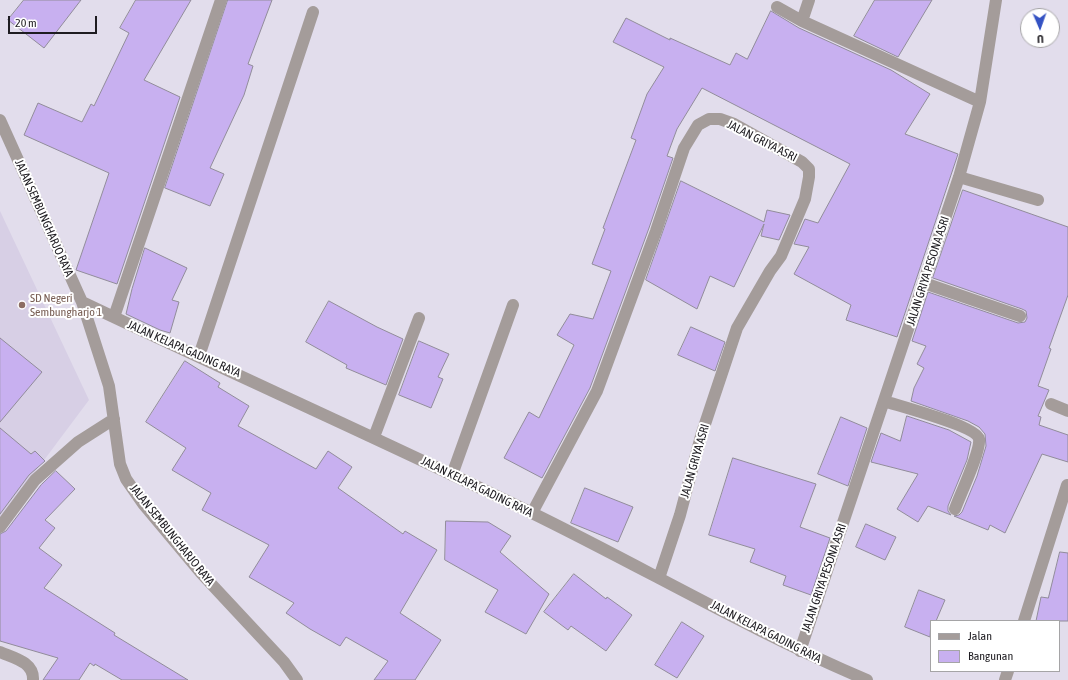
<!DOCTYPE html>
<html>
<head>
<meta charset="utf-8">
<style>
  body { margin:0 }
  #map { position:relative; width:1068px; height:680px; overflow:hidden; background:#e2ddec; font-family:"Asap Condensed",sans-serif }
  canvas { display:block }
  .legend { position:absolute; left:930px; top:620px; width:130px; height:52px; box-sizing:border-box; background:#fff; border:1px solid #a5a4a6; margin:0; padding:5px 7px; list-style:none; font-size:12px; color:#1e1c21 }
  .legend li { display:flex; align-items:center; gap:8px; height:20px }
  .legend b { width:20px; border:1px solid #a5a4a6 }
  .north { position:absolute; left:1020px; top:8px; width:40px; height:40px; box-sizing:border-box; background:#fff; border:1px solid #a5a4a6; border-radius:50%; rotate:178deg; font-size:11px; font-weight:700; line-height:16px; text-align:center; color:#1e1c21 }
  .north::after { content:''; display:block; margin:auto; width:14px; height:18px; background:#3452c3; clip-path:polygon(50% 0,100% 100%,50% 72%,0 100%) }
  .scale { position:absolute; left:8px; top:16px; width:89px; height:18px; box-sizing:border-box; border:2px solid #1e1c21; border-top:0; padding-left:5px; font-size:12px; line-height:14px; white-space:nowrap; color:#1e1c21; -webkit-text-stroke:3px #fff; paint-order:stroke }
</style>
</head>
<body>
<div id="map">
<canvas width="1068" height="680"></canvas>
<ul class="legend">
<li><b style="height:5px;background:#a49c9a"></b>Jalan</li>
<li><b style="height:11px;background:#c8b0f0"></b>Bangunan</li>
</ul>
<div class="north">U</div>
<div class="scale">20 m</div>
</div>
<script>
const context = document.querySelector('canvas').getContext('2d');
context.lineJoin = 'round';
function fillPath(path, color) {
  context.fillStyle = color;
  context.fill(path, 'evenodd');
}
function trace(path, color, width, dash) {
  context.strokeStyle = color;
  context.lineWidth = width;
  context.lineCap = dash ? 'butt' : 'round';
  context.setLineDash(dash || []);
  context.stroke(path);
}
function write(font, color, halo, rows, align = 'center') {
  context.font = font + ' "Asap Condensed",sans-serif';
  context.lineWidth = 4;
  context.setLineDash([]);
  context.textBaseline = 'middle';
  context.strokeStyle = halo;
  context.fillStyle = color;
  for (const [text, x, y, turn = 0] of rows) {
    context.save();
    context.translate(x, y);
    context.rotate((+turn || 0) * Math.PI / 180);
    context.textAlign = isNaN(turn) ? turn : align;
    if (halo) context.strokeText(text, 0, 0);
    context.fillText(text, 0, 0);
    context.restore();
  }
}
fillPath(new Path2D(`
  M 0,211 L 89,400 L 0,519 Z`), '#d7cfe5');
const building = new Path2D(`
  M 24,0 L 81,0 L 44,48 L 8,20 Z
  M 136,0 L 191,0 L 144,80 L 180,97 L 117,284 L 76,270 L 109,173 L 24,135 L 38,103 L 82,122 L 91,104 L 94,106 L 129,33 L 120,28 Z
  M 228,0 L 272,0 L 248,64 L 253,66 L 244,95 L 210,168 L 224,174 L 210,206 L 165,188 Z
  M 875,0 L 932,0 L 898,57 L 854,36 Z
  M 771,11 L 799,28 L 891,70 L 930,94 L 905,134 L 958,154 L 897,337 L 846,320 L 851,305 L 794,274 L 809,247 L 794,244 L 805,219 L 818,223 L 850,164 L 702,88 L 677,129 L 667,156 L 673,158 L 649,228 L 590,388 L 542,478 L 504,458 L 529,412 L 539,418 L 574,345 L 557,335 L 570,314 L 593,319 L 611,271 L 592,264 L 605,229 L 603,228 L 636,140 L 631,138 L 647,94 L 664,67 L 613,42 L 626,18 L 670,40 L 670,38 L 730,65 L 736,53 L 747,59 Z
  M 681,181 L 764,222 L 767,210 L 790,215 L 779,240 L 761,236 L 764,224 L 734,287 L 710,276 L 697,309 L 646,280 Z
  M 963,190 L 1068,227 L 1068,295 L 1049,348 L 1051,349 L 1038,386 L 1049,390 L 1038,416 L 1041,417 L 1039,425 L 1068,435 L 1068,462 L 1042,454 L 1005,533 L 990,525 L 988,530 L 954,516 L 959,515 L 962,512 L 977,476 L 986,446 L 985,434 L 979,427 L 968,421 L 911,401 L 914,388 L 924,368 L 917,364 L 926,346 L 912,341 L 928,292 L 1018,323 L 1025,322 L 1027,318 L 1026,311 L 1022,309 L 933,278 Z
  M 145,248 L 187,268 L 172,300 L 179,302 L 170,333 L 160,330 L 126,314 L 132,289 Z
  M 329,301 L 377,327 L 403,339 L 386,385 L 346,368 L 347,365 L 306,342 Z
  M 691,327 L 725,342 L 715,371 L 678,355 Z
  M 0,338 L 42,372 L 0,422 Z
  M 419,341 L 449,354 L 438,377 L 443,379 L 431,408 L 399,395 Z
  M 185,361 L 220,383 L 218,387 L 249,406 L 238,426 L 316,469 L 328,451 L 352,467 L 338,488 L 403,534 L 405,531 L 437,550 L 400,613 L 441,640 L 415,680 L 374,680 L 388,661 L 346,637 L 340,646 L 310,629 L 286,613 L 294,603 L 249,577 L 269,545 L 202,510 L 211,493 L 172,470 L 186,448 L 146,422 Z
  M 907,416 L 949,430 L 971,442 L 967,460 L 948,506 L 948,511 L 951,515 L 928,506 L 918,522 L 897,509 L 918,474 L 871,462 L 881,433 L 900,441 Z
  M 841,417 L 867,428 L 848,486 L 818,474 Z
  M 0,428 L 31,454 L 35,451 L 45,461 L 29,475 L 0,514 Z
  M 733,458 L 816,484 L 800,527 L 830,538 L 811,595 L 783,585 L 786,576 L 750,562 L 755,549 L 709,535 Z
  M 56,471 L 75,489 L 45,520 L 55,528 L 39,548 L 62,565 L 44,588 L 115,633 L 114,635 L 188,680 L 122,680 L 95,664 L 94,666 L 90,663 L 79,680 L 43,680 L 58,658 L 0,641 L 0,534 L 6,531 L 41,485 Z
  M 585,488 L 633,507 L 618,542 L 571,523 Z
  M 446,521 L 488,522 L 511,536 L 500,552 L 549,594 L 526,634 L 485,612 L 498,590 L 445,560 Z
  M 866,524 L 896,537 L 885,560 L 856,547 Z
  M 1060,552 L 1068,553 L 1068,621 L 1036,621 L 1041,597 L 1048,598 Z
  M 574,574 L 606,599 L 607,597 L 632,615 L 606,651 L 571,626 L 568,630 L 544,612 Z
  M 919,590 L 945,600 L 936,621 L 931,621 L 930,637 L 905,627 Z
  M 682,622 L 704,636 L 677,678 L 655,665 Z`);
fillPath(building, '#c8b0f0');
trace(building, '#918c9a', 1);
trace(new Path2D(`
  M 777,7 L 802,21 L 980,102 L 959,177 L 800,651
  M 802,21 L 809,0
  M 980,102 L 996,0
  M 0,120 L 82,302 L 109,386 L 120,464 L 126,479 L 144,505 L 201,573 L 284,662 L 297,680
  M 959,177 L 1038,200
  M 924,283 L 1020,316
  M 82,302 C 231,373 382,440 530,512 C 643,567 751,631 867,680
  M 114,317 L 221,0
  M 199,356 L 313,12
  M 884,401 C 899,406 976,426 979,439 C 981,451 960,495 955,509
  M 1051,404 L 1068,411
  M 374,437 L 419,318
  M 452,475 L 513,305
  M 532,513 L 597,391 L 656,231 L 684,148 L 698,125 L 709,119 L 720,119 L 734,124 L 802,162 L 809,169 L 809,177 L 805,199 L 781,256 L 770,271 L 737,328 L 701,436 L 680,515 L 659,578
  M 0,527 L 35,480 L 78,442 L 114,419
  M 1024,621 L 1067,485
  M 0,652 C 14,658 34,662 33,680
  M 1005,680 L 1008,671`), '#a49c9a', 12);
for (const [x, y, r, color] of [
  [22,305,4,"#8d6e63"]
]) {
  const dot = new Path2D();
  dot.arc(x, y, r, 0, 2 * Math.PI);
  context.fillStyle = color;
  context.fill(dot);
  trace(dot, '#fff', 1.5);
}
write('12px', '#1e1c21', '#fff', [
  ["JALAN GRIYA ASRI",762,141,27],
  ["JALAN SEMBUNGHARJO RAYA",44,218,66],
  ["JALAN GRIYA PESONA ASRI",928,271,-72],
  ["JALAN KELAPA GADING RAYA",184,349,24],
  ["JALAN GRIYA ASRI",695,461,-74],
  ["JALAN KELAPA GADING RAYA",477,487,26],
  ["JALAN SEMBUNGHARJO RAYA",172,535,51],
  ["JALAN GRIYA PESONA ASRI",824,578,-71],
  ["JALAN KELAPA GADING RAYA",766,632,27]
]);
write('12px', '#785e54', '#fff', [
  ["SD Negeri",30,298],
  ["Sembungharjo 1",30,312]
], 'left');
</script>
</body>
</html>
